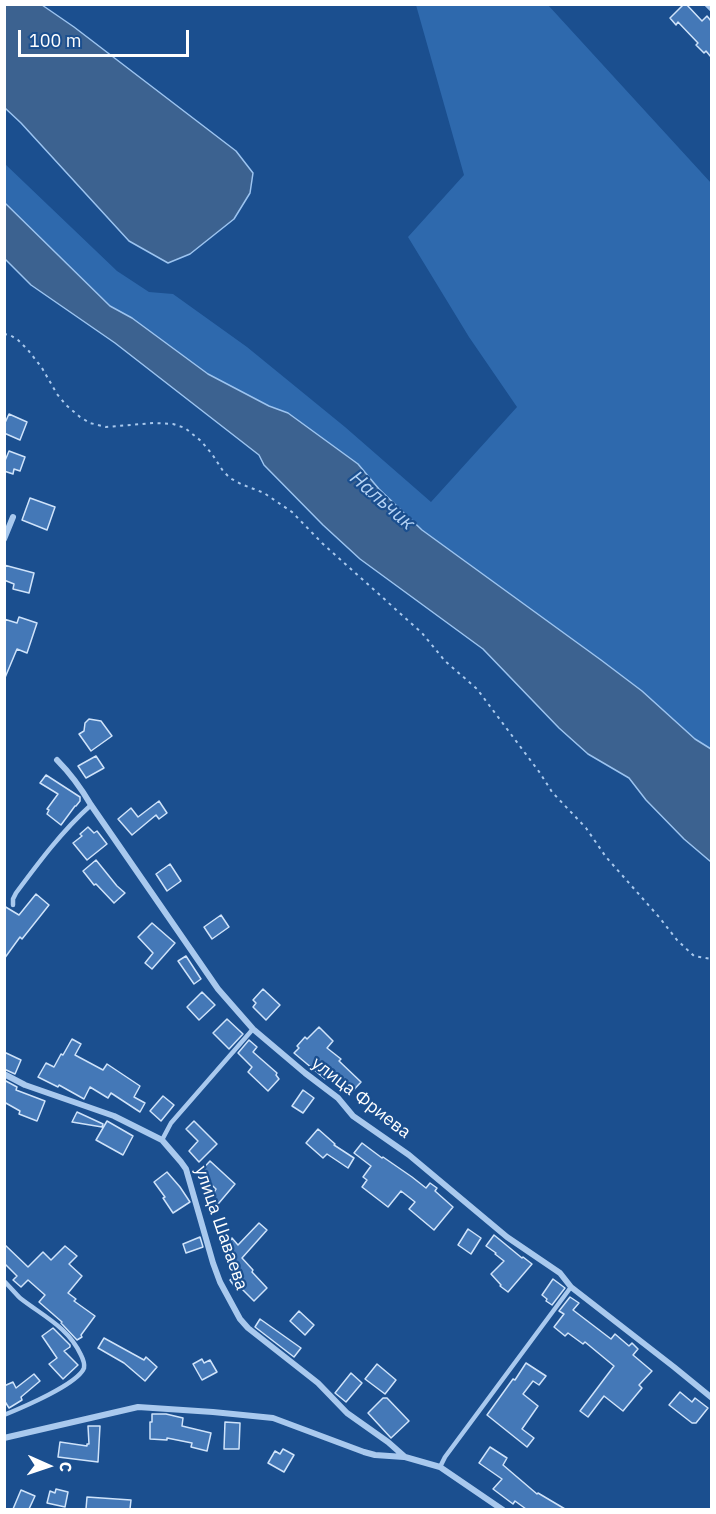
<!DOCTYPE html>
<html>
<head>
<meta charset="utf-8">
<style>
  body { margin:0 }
  #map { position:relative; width:716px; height:1514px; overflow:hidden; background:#1b4f8f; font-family:"IBM Plex Sans",sans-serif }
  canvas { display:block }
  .frame { position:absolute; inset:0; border:6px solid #fff; pointer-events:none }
  .north { position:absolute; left:18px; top:1436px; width:60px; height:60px; -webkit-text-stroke:4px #1b4f8f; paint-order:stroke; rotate:93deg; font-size:16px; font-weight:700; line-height:24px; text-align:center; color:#fff }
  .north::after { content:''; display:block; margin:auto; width:21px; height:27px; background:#fff; clip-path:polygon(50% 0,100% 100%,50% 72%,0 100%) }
  .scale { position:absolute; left:18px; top:30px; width:171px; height:27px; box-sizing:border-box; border:3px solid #fff; border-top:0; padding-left:8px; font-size:18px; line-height:21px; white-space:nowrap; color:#fff; -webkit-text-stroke:4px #1b4f8f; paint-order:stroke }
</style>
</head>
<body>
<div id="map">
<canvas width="716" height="1514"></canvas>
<div class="frame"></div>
<div class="north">С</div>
<div class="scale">100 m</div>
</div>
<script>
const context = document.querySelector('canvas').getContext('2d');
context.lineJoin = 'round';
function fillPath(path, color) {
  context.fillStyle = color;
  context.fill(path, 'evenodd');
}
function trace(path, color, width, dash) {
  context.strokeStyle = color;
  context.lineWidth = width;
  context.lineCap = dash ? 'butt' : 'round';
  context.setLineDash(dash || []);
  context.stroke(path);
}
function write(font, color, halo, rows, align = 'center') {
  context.font = font + ' "IBM Plex Sans",sans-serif';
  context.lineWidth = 4.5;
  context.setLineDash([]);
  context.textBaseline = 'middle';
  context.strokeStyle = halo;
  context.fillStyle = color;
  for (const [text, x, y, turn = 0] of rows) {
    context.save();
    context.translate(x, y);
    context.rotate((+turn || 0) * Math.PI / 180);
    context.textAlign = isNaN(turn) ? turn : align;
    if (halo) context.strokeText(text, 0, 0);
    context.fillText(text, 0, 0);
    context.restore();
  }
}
fillPath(new Path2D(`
  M 416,5 L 548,5 L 711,183 L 711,749 L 695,739 L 642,691 L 601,660 L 422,530 L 379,489 L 358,464 L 288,413 L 269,406 L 208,374 L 132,318 L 110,306 L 5,202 L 4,163 L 117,271 L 149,292 L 173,294 L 247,347 L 345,427 L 431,502 L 517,407 L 469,337 L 408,237 L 464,175 Z`), '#2e69ad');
const water = new Path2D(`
  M 5,4 L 42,5 L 74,27 L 236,151 L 253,173 L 250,193 L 234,219 L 190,254 L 168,263 L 129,241 L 21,123 L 5,108 Z
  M 4,202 L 110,306 L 132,318 L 208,374 L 269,406 L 288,413 L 358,464 L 379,489 L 422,530 L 601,660 L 642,691 L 695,739 L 711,749 L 711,862 L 684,839 L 646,800 L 629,778 L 588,754 L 559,728 L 483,649 L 360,559 L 323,525 L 264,465 L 259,455 L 115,343 L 31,285 L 5,259 Z`);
fillPath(water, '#3c6290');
trace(water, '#9cc4f0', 1.5);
const building = new Path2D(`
  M 684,4 L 686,4 L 702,21 L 707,16 L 711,21 L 711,57 L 706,51 L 704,53 L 696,45 L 698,43 L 678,22 L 676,25 L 670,18 Z
  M 9,414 L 27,422 L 20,440 L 4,433 L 4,425 Z
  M 9,451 L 25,457 L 20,471 L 14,469 L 13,474 L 4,471 L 4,463 Z
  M 30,498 L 55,507 L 47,530 L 22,520 Z
  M 4,565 L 34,573 L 29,593 L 13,589 L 14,584 L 4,580 Z
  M 19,617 L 37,623 L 27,653 L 17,649 L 4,680 L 4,619 L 17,623 Z
  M 89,719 L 101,721 L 112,736 L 91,751 L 79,734 L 84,731 L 85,723 Z
  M 96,756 L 104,768 L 86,778 L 78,766 Z
  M 46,775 L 80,797 L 80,801 L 76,806 L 75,806 L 61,825 L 47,814 L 49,810 L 47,809 L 58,794 L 40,783 Z
  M 159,801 L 167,813 L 159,819 L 156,815 L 132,835 L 118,819 L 131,808 L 138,817 Z
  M 88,827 L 94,833 L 97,831 L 107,844 L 87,860 L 73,843 L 82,836 L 80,834 Z
  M 96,860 L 117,886 L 125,893 L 114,903 L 96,884 L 94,885 L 83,871 Z
  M 170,864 L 181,881 L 167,891 L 156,874 Z
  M 36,894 L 49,905 L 22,939 L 20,937 L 4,959 L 4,906 L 19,915 Z
  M 221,915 L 229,927 L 212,939 L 204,927 Z
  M 152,923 L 175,943 L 152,969 L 145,963 L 153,953 L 138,937 Z
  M 186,956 L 201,979 L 194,984 L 178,961 Z
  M 263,989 L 280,1005 L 266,1020 L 253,1007 L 256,1003 L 253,1000 Z
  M 202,992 L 215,1005 L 199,1020 L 187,1007 Z
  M 227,1019 L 243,1034 L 229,1049 L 213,1033 Z
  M 319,1027 L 333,1041 L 327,1048 L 341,1059 L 339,1061 L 361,1082 L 350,1094 L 329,1073 L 325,1079 L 294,1053 L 299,1048 L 297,1046 L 305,1037 L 307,1039 Z
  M 72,1039 L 81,1044 L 75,1055 L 103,1070 L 107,1064 L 140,1086 L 134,1097 L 145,1103 L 140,1112 L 111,1093 L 108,1098 L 90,1087 L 84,1099 L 59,1085 L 58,1087 L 38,1077 L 46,1063 L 54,1067 L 61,1054 L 63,1055 Z
  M 249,1040 L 257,1047 L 253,1052 L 277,1073 L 276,1075 L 279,1079 L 268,1091 L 248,1072 L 252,1067 L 238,1053 Z
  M 4,1052 L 21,1060 L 15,1074 L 4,1069 Z
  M 4,1080 L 17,1087 L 16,1090 L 45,1101 L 37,1121 L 19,1114 L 20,1111 L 4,1102 Z
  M 303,1090 L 314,1098 L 303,1113 L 292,1106 Z
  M 163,1096 L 174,1105 L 161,1121 L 150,1111 Z
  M 77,1112 L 103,1124 L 102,1127 L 72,1122 Z
  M 107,1121 L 133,1136 L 123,1155 L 96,1140 Z
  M 194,1121 L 217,1144 L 199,1162 L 189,1151 L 198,1141 L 186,1129 Z
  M 318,1129 L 335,1144 L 334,1145 L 354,1158 L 348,1168 L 327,1154 L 323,1158 L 306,1143 Z
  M 362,1143 L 382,1158 L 383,1157 L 412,1177 L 426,1188 L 430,1183 L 437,1188 L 435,1191 L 453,1207 L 434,1230 L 409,1209 L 415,1202 L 401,1191 L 388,1207 L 362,1187 L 367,1180 L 363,1177 L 371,1166 L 354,1153 Z
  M 210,1161 L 235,1184 L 213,1210 L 206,1204 L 216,1189 L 199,1173 Z
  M 167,1172 L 180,1187 L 190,1202 L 173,1213 L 163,1198 L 165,1197 L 154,1182 Z
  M 259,1223 L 267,1230 L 242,1258 L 253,1270 L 252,1272 L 267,1288 L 254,1301 L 241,1288 L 237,1290 L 230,1280 L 240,1274 L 232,1266 L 235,1263 L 221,1247 L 232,1238 L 238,1245 Z
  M 468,1229 L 481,1238 L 471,1254 L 458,1245 Z
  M 494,1235 L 522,1258 L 523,1257 L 532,1264 L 508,1292 L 500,1286 L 501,1285 L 491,1274 L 504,1261 L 495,1254 L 496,1253 L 486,1246 Z
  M 200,1237 L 203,1247 L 186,1253 L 183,1244 Z
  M 4,1244 L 28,1267 L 43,1252 L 51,1260 L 65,1246 L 77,1256 L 69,1264 L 82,1276 L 68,1293 L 76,1299 L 74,1301 L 95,1316 L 81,1335 L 82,1337 L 77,1340 L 61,1323 L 62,1322 L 39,1302 L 45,1295 L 28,1280 L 21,1287 L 13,1280 L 17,1276 L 4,1263 Z
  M 553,1279 L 565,1288 L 552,1305 L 546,1301 L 547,1299 L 542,1295 Z
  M 570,1297 L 579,1303 L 573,1310 L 611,1339 L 615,1334 L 629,1346 L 632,1343 L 638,1349 L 633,1355 L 652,1371 L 639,1385 L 642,1388 L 623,1411 L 604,1396 L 588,1417 L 580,1411 L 614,1366 L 585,1342 L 583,1344 L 568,1333 L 565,1336 L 554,1327 L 564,1314 L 559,1311 Z
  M 299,1311 L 314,1325 L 305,1335 L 290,1321 Z
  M 260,1319 L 301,1348 L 294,1357 L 255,1327 Z
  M 53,1328 L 70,1345 L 70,1347 L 64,1351 L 78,1365 L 63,1379 L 49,1364 L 57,1358 L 42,1336 Z
  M 104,1338 L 144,1360 L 146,1357 L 157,1367 L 145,1381 L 124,1363 L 98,1348 Z
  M 202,1359 L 204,1363 L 210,1360 L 217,1372 L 202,1380 L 193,1364 Z
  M 526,1363 L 546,1376 L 539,1385 L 533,1381 L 523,1394 L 538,1406 L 522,1429 L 534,1438 L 527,1447 L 487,1415 L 513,1379 L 515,1380 Z
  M 377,1364 L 396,1380 L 385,1394 L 365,1379 Z
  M 351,1373 L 362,1383 L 346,1402 L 335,1393 Z
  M 34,1374 L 40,1381 L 21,1397 L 22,1400 L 9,1408 L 4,1400 L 4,1386 L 13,1382 L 16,1388 Z
  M 680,1392 L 692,1402 L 695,1398 L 708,1408 L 696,1423 L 692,1423 L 669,1405 Z
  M 383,1398 L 387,1398 L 409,1421 L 391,1438 L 368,1413 Z
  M 152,1414 L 166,1414 L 183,1418 L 182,1426 L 211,1433 L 207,1451 L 191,1447 L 192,1443 L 167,1438 L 167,1440 L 150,1439 L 150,1422 L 152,1422 Z
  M 225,1422 L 240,1423 L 239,1449 L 224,1449 Z
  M 88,1426 L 100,1426 L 98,1462 L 58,1457 L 60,1442 L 87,1446 L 87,1444 L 89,1444 Z
  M 490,1447 L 507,1458 L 503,1465 L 537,1494 L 538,1493 L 565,1509 L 526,1509 L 515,1501 L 513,1504 L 493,1489 L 502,1479 L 479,1463 Z
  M 283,1449 L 294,1455 L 284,1472 L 268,1463 L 275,1451 L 280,1454 Z
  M 56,1489 L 68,1492 L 65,1507 L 47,1503 L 50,1491 L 55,1493 Z
  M 21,1490 L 35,1496 L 29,1509 L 13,1509 Z
  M 87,1497 L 131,1500 L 130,1509 L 86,1509 Z`);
fillPath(building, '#4478b7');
trace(building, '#cfe3fa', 1.5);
trace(new Path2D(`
  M 4,334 L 10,335 L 18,340 L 28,350 L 42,368 L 57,394 L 66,405 L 80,417 L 90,423 L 106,427 L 154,423 L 173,424 L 185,428 L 201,441 L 212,454 L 223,471 L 230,478 L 241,484 L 264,493 L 292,512 L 322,543 L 422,633 L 445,661 L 477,689 L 540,773 L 552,792 L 586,828 L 606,857 L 659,917 L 677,940 L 694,956 L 712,959`), '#a9c9ee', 2, [3, 4.5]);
trace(new Path2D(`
  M 13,905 L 13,899 L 16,893 C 39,862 62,831 91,805
  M 162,1140 L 171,1123 L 253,1029
  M 4,1281 C 10,1287 15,1293 20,1298 C 43,1316 68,1327 81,1355 C 83,1359 85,1363 84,1368 C 78,1384 21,1408 4,1415
  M 440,1467 L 445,1457 L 571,1287`), '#a9c9ee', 4.5);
trace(new Path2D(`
  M 707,4 L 712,9
  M 4,539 L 13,517
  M 57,760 C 71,774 81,788 91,805 L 218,989 L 253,1029 L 305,1073 L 338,1098 L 353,1116 L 409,1155 L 507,1237 L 560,1273 L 571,1287 L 674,1367 L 712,1398
  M 4,1074 L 25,1085 L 114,1116 L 162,1140 L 181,1162 L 186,1169 L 213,1263 L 220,1282 L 240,1319 L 248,1328 L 318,1383 L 347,1413 L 388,1442 L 405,1457 L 440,1467 L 503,1510
  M 4,1438 L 138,1407 L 213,1412 L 273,1418 L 364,1452 L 375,1455 L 404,1457`), '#a9c9ee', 6);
write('18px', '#fff', '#1b4f8f', [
  ["улица Фриева",361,1098,38],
  ["улица Шаваева",221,1228,71]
]);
write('italic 20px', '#b5d3f5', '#1b4f8f', [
  ["Нальчик",382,501,41]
]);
</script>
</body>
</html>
